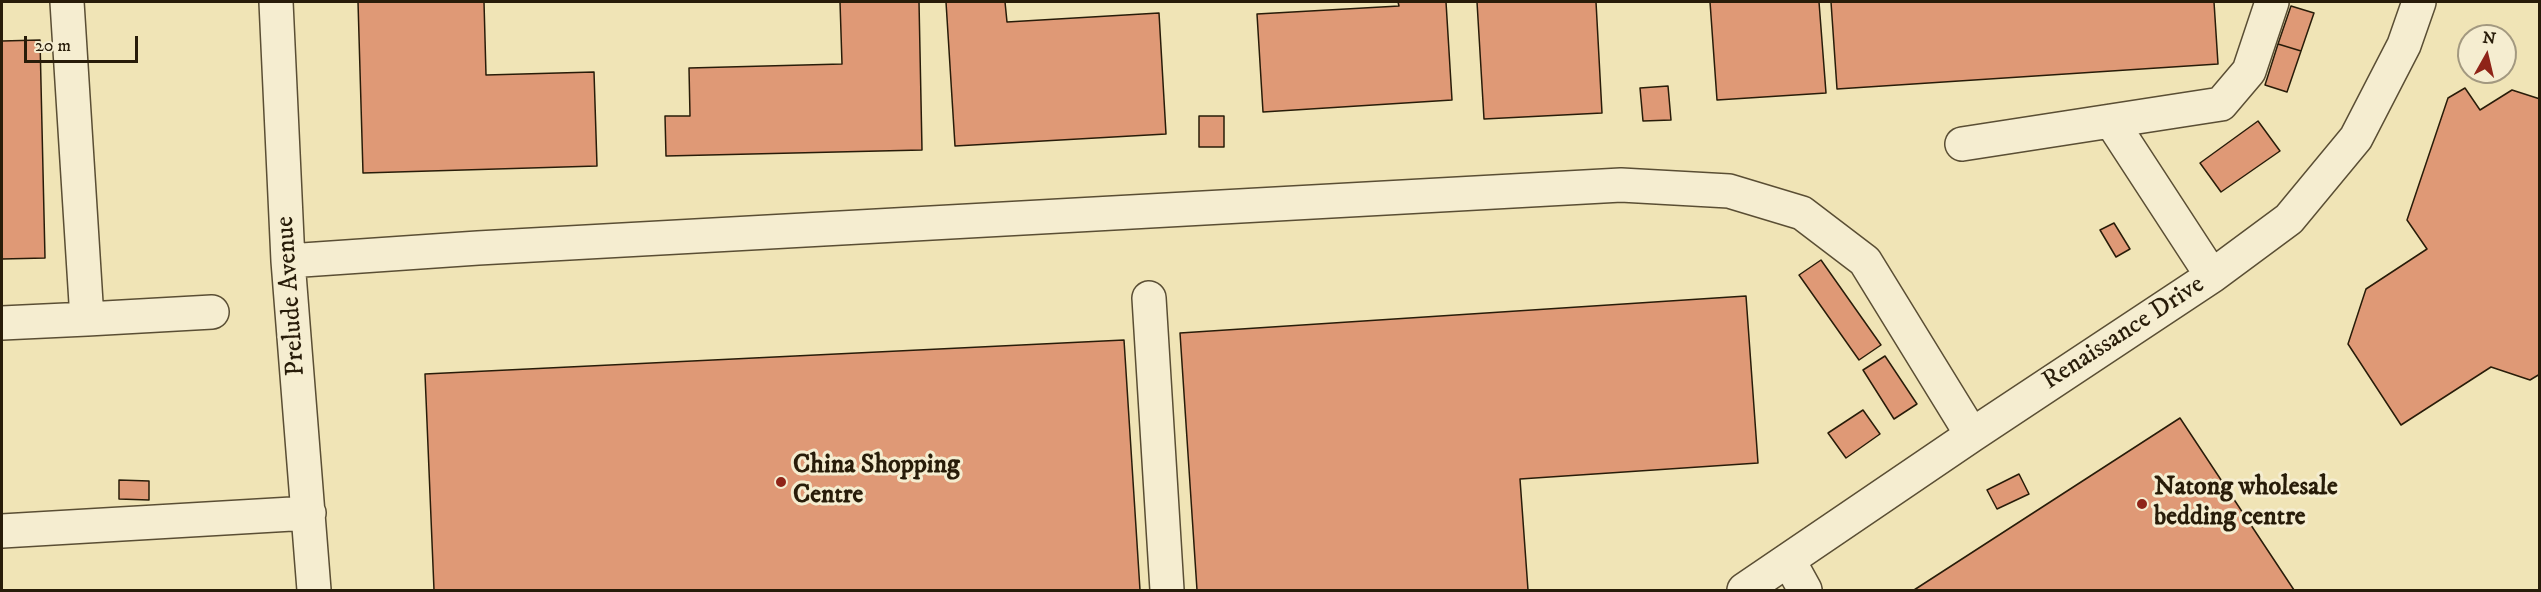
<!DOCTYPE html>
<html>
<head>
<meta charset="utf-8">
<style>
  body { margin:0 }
  #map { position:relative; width:2541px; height:592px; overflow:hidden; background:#f0e4b6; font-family:"IM FELL DW Pica",serif }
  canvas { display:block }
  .frame { position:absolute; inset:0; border:3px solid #281c09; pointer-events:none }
  .north { position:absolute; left:2457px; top:24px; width:60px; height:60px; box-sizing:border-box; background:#f5edd0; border:2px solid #a39980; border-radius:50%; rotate:8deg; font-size:16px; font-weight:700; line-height:24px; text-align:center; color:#281c09 }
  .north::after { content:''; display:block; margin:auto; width:21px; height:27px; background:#8f2418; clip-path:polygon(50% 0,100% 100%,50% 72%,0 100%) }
  .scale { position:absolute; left:24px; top:36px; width:114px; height:27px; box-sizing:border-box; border:3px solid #281c09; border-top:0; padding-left:8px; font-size:18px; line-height:21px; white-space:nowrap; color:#281c09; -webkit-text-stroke:4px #f5edd0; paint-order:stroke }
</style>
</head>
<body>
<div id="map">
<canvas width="2541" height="592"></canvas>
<div class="frame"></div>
<div class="north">N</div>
<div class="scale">20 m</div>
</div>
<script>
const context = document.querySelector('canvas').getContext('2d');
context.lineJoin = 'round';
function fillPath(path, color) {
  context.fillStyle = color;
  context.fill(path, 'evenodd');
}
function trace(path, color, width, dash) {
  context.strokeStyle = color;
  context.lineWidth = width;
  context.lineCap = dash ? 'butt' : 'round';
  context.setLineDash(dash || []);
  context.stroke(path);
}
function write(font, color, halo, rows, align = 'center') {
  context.font = font + ' "IM FELL DW Pica",serif';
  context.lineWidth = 6;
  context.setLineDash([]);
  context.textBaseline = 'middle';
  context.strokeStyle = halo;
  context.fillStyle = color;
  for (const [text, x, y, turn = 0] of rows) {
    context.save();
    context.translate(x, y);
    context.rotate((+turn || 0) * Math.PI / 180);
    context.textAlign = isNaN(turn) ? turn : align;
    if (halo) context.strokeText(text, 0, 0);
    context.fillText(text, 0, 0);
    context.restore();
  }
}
const building = new Path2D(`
  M 358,2 L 484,2 L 486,75 L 594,72 L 597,166 L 363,173 Z
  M 840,2 L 919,2 L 922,150 L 666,156 L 665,116 L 690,116 L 689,68 L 842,64 Z
  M 946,2 L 1005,2 L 1007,22 L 1159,13 L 1166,134 L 955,146 Z
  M 1398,2 L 1446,2 L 1452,100 L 1263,112 L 1257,14 L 1399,6 Z
  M 1477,2 L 1596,2 L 1602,113 L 1484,119 Z
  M 1710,2 L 1819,2 L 1826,93 L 1717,100 Z
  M 1831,2 L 2214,2 L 2218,64 L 1837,89 Z
  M 2291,6 L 2314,13 L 2301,51 L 2278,44 Z
  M 40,40 L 45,258 L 2,259 L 2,41 Z
  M 2278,44 L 2301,51 L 2287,92 L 2265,85 Z
  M 1668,86 L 1671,120 L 1643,121 L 1640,88 Z
  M 2465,88 L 2480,110 L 2512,90 L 2540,99 L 2540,374 L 2530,380 L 2491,367 L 2401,425 L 2348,344 L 2366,289 L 2427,249 L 2407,220 L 2448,98 Z
  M 1199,116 L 1224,116 L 1224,147 L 1199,147 Z
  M 2258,121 L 2280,151 L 2221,192 L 2200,163 Z
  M 2114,223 L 2130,249 L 2116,257 L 2100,230 Z
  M 1821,260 L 1881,345 L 1859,360 L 1799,275 Z
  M 1746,296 L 1758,463 L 1520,479 L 1528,590 L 1197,590 L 1180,333 Z
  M 1124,340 L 1140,590 L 434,590 L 425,374 Z
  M 1885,356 L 1917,404 L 1894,419 L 1863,370 Z
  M 1863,410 L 1880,434 L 1846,458 L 1828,433 Z
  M 2180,418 L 2294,590 L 1914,590 Z
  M 2019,474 L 2029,494 L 1997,509 L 1987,490 Z
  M 119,480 L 149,481 L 149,500 L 119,499 Z`);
fillPath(building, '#df9976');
trace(building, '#281c09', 1.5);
const minor = new Path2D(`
  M 67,2 L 87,319 L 212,312
  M 276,2 L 288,261 L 314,590
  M 2111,121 L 2212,276
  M 1962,144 L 2221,104 L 2249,71 L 2272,2
  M 288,261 L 478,248 L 1621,185 L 1729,191 L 1802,213 L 1865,261 L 1972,435
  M 1149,298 L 1167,590
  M 2,323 L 87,319
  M 2,531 L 309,513
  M 1789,561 L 1805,590
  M 1744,590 L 1972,435 L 2212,276 L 2289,219 L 2356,138 L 2404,45 L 2419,2`);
trace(minor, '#5a4e34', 36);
trace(minor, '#f5edd0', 33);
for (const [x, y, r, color] of [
  [781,482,6,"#8f2418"],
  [2142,504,6,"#8f2418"]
]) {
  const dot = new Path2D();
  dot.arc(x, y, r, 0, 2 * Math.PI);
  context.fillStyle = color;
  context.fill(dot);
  trace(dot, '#f5edd0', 2);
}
write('26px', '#281c09', '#f5edd0', [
  ["Prelude Avenue",292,296,-94],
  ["Renaissance Drive",2124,334,-33]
]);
write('bold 26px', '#281c09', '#f5edd0', [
  ["China Shopping",793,467],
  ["Centre",793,497],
  ["Natong wholesale",2154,489],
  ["bedding centre",2154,519]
], 'left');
</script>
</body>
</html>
